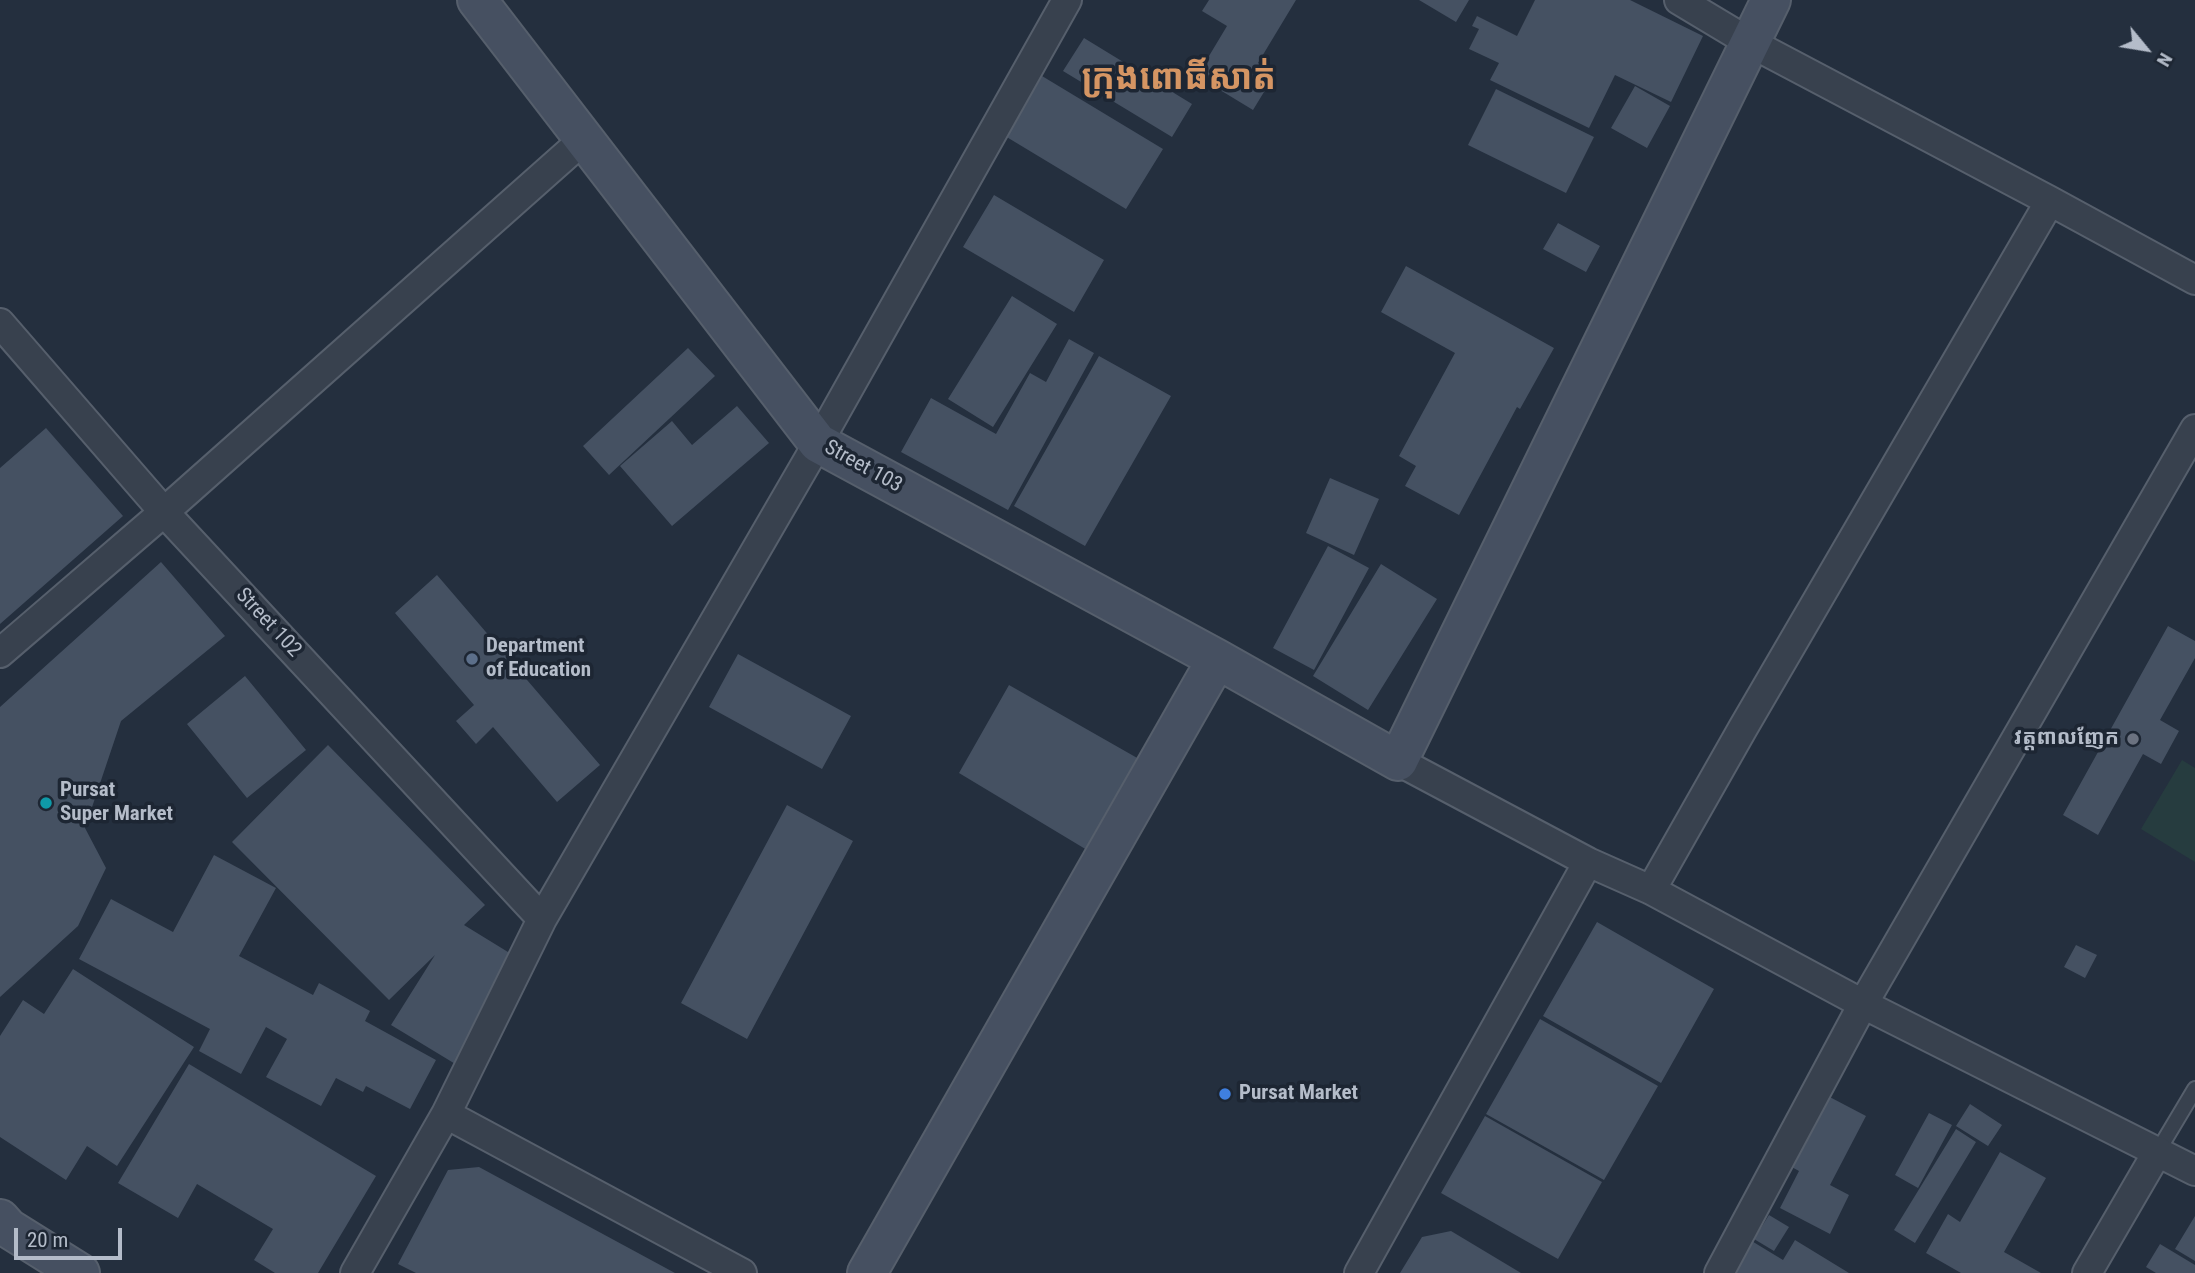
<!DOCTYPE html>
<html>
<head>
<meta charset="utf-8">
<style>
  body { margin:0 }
  #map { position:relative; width:2195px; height:1273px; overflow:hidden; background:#242f3e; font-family:"Roboto Condensed",sans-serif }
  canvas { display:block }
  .north { position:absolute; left:2111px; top:14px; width:70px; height:70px; -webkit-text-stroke:5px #1d2633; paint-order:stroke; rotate:120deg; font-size:19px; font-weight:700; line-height:28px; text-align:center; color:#b4bcc9 }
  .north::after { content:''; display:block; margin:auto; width:24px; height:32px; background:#b4bcc9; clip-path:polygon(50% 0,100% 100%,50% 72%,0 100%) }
  .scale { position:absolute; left:14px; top:1228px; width:108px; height:32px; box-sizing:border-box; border:4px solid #b4bcc9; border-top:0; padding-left:9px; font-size:21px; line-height:24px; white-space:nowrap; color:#b4bcc9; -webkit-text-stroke:5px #1d2633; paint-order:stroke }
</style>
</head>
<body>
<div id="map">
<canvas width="2195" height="1273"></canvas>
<div class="north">N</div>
<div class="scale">20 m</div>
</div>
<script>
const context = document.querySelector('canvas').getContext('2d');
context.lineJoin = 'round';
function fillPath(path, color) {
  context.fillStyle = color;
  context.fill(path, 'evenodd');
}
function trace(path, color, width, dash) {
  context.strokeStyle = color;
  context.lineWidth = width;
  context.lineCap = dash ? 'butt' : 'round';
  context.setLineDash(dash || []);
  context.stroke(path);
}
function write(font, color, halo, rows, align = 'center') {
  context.font = font + ' "Roboto Condensed","Noto Sans Khmer",sans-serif';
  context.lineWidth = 7;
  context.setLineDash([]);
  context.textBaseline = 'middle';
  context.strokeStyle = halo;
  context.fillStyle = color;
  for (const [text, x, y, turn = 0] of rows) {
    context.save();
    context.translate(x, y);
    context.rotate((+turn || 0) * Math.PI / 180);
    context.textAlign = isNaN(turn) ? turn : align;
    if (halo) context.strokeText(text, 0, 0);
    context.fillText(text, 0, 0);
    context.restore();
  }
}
fillPath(new Path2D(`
  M 2182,760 L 2195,768 L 2195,862 L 2141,829 Z`), '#263c3f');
fillPath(new Path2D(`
  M 1209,0 L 1296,0 L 1258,63 L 1275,74 L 1253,110 L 1197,76 L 1227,26 L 1202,11 Z
  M 1419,0 L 1469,0 L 1456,22 Z
  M 1535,0 L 1630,0 L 1703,36 L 1671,102 L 1615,75 L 1589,128 L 1490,80 L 1499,63 L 1469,49 L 1479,29 L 1472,26 L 1477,16 L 1517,36 Z
  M 1084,38 L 1192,104 L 1172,137 L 1063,71 Z
  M 1042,76 L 1163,149 L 1126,209 L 1005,136 Z
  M 1635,86 L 1670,106 L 1647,148 L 1611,128 Z
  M 1496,89 L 1594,137 L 1566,193 L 1468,145 Z
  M 994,195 L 1104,260 L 1074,312 L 963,247 Z
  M 1558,223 L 1600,246 L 1586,272 L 1543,249 Z
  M 1406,266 L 1554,348 L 1520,409 L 1517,407 L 1459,515 L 1405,486 L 1416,466 L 1399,456 L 1455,353 L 1381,312 Z
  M 1012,296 L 1057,324 L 993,427 L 948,399 Z
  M 1069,339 L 1094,353 L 1008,510 L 901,452 L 931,398 L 996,434 L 1030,373 L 1046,382 Z
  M 688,348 L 715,376 L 609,475 L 583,446 Z
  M 1099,356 L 1171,396 L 1085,546 L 1014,506 Z
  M 737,406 L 769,443 L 672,526 L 620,466 L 672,421 L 692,445 Z
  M 46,428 L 123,516 L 0,624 L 0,468 Z
  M 1330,478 L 1379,499 L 1354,555 L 1306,533 Z
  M 1328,546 L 1369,568 L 1314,670 L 1273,648 Z
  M 161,562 L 225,636 L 121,721 L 85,828 L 106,868 L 78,926 L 0,997 L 0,707 Z
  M 1381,564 L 1437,599 L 1368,710 L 1313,676 Z
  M 437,575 L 600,765 L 557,802 L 493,727 L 476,744 L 456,721 L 474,705 L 395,613 Z
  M 2168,626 L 2195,641 L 2195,658 L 2160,720 L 2179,731 L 2161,764 L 2143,754 L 2098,835 L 2063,815 Z
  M 738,654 L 851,716 L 822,769 L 709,707 Z
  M 245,676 L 306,750 L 247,798 L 187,724 Z
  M 1009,685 L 1139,759 L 1087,850 L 959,773 Z
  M 328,745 L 485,905 L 464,925 L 521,960 L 457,1065 L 391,1025 L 435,955 L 389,1000 L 232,842 Z
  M 787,805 L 853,841 L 747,1039 L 681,1003 Z
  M 214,855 L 276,888 L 239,956 L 313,995 L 319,983 L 370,1011 L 365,1021 L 436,1060 L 410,1109 L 366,1086 L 363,1092 L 336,1078 L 321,1106 L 266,1077 L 287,1039 L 266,1027 L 241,1074 L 199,1051 L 210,1029 L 79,959 L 111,899 L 173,932 Z
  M 1597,922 L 1714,989 L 1661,1083 L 1543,1016 Z
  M 2076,945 L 2097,955 L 2085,978 L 2064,967 Z
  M 73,969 L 194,1047 L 117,1166 L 87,1146 L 66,1180 L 0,1137 L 0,1036 L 23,1000 L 44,1014 Z
  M 1540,1019 L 1658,1086 L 1604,1180 L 1486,1114 Z
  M 189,1064 L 376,1176 L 318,1273 L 275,1273 L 254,1260 L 273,1229 L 197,1184 L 178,1218 L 118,1183 Z
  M 1824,1094 L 1866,1116 L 1830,1185 L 1849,1195 L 1830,1234 L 1780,1208 L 1799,1171 L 1788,1165 Z
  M 1970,1104 L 2002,1125 L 1988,1146 L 1956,1126 Z
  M 1929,1113 L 1952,1125 L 1918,1188 L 1895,1175 Z
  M 1485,1116 L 1602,1182 L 1558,1259 L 1441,1193 Z
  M 1956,1129 L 1976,1142 L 1915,1243 L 1894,1230 Z
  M 2000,1152 L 2046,1178 L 2004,1252 L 2041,1273 L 1961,1273 L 1926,1253 L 1948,1214 L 1960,1222 Z
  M 479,1167 L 675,1273 L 416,1273 L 398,1264 L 448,1170 Z
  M 1769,1215 L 1789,1227 L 1774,1251 L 1754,1239 Z
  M 2195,1216 L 2195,1261 L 2175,1249 Z
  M 1451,1231 L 1521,1273 L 1400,1273 L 1422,1237 Z
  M 1750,1240 L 1783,1260 L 1795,1240 L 1849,1273 L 1730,1273 Z
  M 2160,1244 L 2195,1265 L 2195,1273 L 2156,1273 L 2146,1267 Z`), '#455162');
const lane = new Path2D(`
  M 2158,1151 L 2195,1089`);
const street = new Path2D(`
  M 1679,0 L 1749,42 L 2050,201 L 2195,280
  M 0,323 L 164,512 L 542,919
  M 0,653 L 164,512 L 583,140
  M 1398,761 L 1588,862 L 1651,890 L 1863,1004 L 2195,1171
  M 1651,890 L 1743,728 L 2050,201
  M 446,1114 L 742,1273
  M 355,1273 L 446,1114 L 542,919 L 818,443 L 1067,0
  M 1359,1273 L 1588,862
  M 1719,1273 L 1863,1004 L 2195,429
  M 2087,1273 L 2158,1151`);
const secondary = new Path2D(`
  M 477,0 L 818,443 L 1217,659 L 1398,761 L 1771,0
  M 0,1219 L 8,1228 L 80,1273
  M 867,1273 L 1217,659`);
trace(lane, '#565f6c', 18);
trace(street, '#565f6c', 32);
trace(secondary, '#565f6c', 42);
trace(lane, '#38414e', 14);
trace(street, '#38414e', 28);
trace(secondary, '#465061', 38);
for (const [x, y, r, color] of [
  [472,659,7,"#5c6f8a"],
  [2133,739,7,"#6b7280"],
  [46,803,7,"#0f9aa8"],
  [1225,1094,7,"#3f7fe0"]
]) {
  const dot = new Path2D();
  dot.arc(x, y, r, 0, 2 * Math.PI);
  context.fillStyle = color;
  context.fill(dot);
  trace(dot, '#1d2633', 2.5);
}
write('21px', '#b4bcc9', '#1d2633', [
  ["Street 103",863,467,29],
  ["Street 102",268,623,47]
]);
write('bold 21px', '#b4bcc9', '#1d2633', [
  ["Department",486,647],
  ["of Education",486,671],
  ["វត្តពាលញែក",2119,739,"right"],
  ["Pursat",60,791],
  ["Super Market",60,815],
  ["Pursat Market",1239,1094]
], 'left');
write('bold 35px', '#d59563', '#1d2633', [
  ["ក្រុងពោធិ៍សាត់",1179,80]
]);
</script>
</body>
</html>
